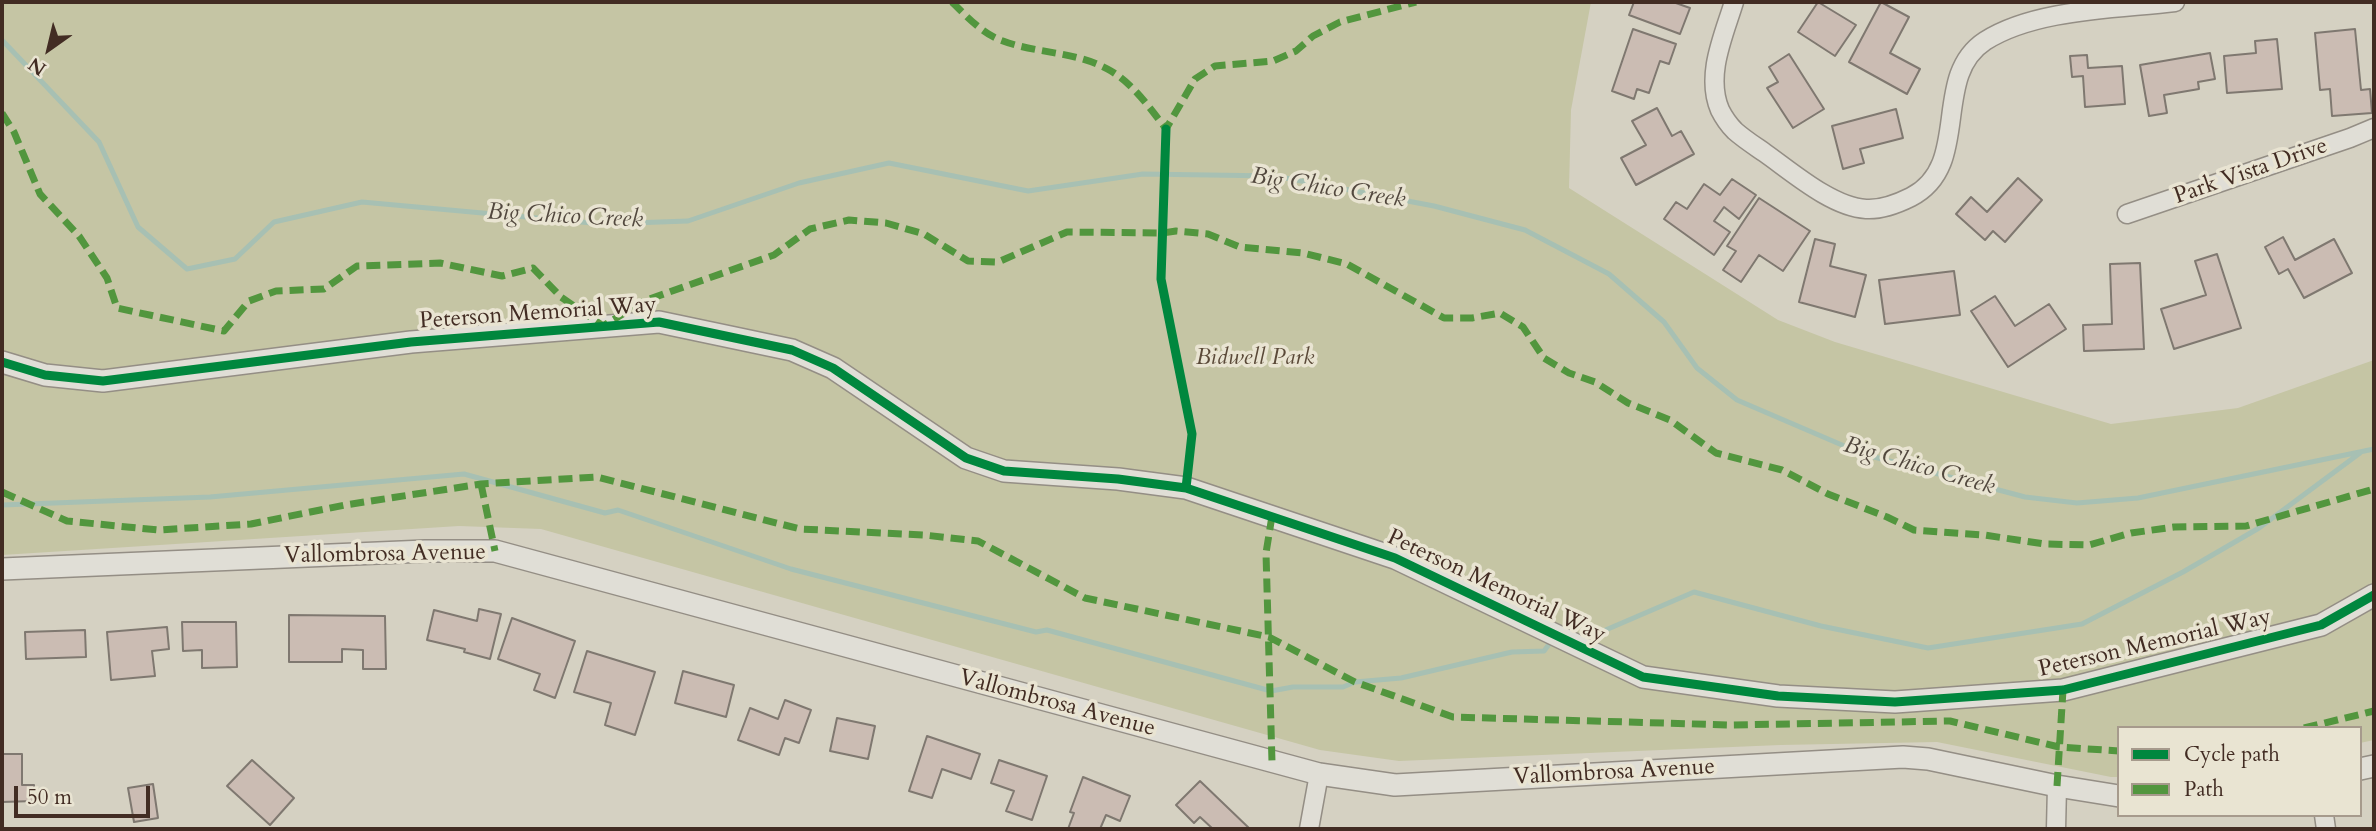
<!DOCTYPE html>
<html>
<head>
<meta charset="utf-8">
<style>
  body { margin:0 }
  #map { position:relative; width:2376px; height:831px; overflow:hidden; background:#d5d1c2; font-family:Cardo,serif }
  canvas { display:block }
  .frame { position:absolute; inset:0; border:4px solid #422c23; pointer-events:none }
  .legend { position:absolute; left:2117px; top:726px; width:245px; height:91px; box-sizing:border-box; background:#e9e4d2; border:2px solid #a69a8c; margin:0; padding:9px 12px; list-style:none; font-size:21px; color:#422c23 }
  .legend li { display:flex; align-items:center; gap:14px; height:35px }
  .legend b { width:35px; border:2px solid #a69a8c }
  .north { position:absolute; left:14px; top:14px; width:70px; height:70px; -webkit-text-stroke:5px #e9e4d2; paint-order:stroke; rotate:214deg; font-size:19px; font-weight:700; line-height:28px; text-align:center; color:#422c23 }
  .north::after { content:''; display:block; margin:auto; width:24px; height:32px; background:#422c23; clip-path:polygon(50% 0,100% 100%,50% 72%,0 100%) }
  .scale { position:absolute; left:14px; top:786px; width:136px; height:32px; box-sizing:border-box; border:4px solid #422c23; border-top:0; padding-left:9px; font-size:21px; line-height:24px; white-space:nowrap; color:#422c23; -webkit-text-stroke:5px #e9e4d2; paint-order:stroke }
</style>
</head>
<body>
<div id="map">
<canvas width="2376" height="831"></canvas>
<div class="frame"></div>
<ul class="legend">
<li><b style="height:9px;background:#00873e"></b>Cycle path</li>
<li><b style="height:9px;background:#52963e"></b>Path</li>
</ul>
<div class="north">N</div>
<div class="scale">50 m</div>
</div>
<script>
const context = document.querySelector('canvas').getContext('2d');
context.lineJoin = 'round';
function fillPath(path, color) {
  context.fillStyle = color;
  context.fill(path, 'evenodd');
}
function trace(path, color, width, dash) {
  context.strokeStyle = color;
  context.lineWidth = width;
  context.lineCap = dash ? 'butt' : 'round';
  context.setLineDash(dash || []);
  context.stroke(path);
}
function write(font, color, halo, rows, align = 'center') {
  context.font = font + ' Cardo,serif';
  context.lineWidth = 7;
  context.setLineDash([]);
  context.textBaseline = 'middle';
  context.strokeStyle = halo;
  context.fillStyle = color;
  for (const [text, x, y, turn = 0] of rows) {
    context.save();
    context.translate(x, y);
    context.rotate((+turn || 0) * Math.PI / 180);
    context.textAlign = isNaN(turn) ? turn : align;
    if (halo) context.strokeText(text, 0, 0);
    context.fillText(text, 0, 0);
    context.restore();
  }
}
fillPath(new Path2D(`
  M 2,2 L 1591,2 L 1571,110 L 1569,188 L 1778,320 L 1835,342 L 2111,424 L 2238,408 L 2374,360 L 2374,740 L 2360,743 L 2360,728 L 2119,728 L 2119,777 L 2111,777 L 1937,742 L 1780,745 L 1399,761 L 1320,750 L 541,529 L 459,526 L 2,555 Z`), '#c5c5a4');
trace(new Path2D(`
  M 2,40 L 99,142 L 138,227 L 187,269 L 235,259 L 274,222 L 362,202 L 603,224 L 688,221 L 799,183 L 889,163 L 1028,191 L 1143,174 L 1275,176 L 1434,206 L 1525,230 L 1609,274 L 1664,322 L 1697,368 L 1737,400 L 1863,454 L 2025,497 L 2077,503 L 2138,498 L 2374,449
  M 2,505 L 210,497 L 464,474 L 605,513 L 618,510 L 791,569 L 1036,632 L 1047,630 L 1271,691 L 1293,687 L 1343,687 L 1355,682 L 1401,678 L 1512,652 L 1544,651 L 1550,643 L 1553,643
  M 1580,641 L 1694,592 L 1821,626 L 1928,648 L 2082,624 L 2183,572 L 2259,528 L 2360,453`), '#a7c0b3', 5);
const building = new Path2D(`
  M 1634,2 L 1673,2 L 1690,8 L 1680,34 L 1629,15 Z
  M 1818,2 L 1856,25 L 1835,56 L 1798,32 Z
  M 1881,2 L 1909,17 L 1890,53 L 1920,69 L 1907,94 L 1849,62 Z
  M 1633,29 L 1676,44 L 1669,64 L 1660,61 L 1649,93 L 1637,89 L 1634,99 L 1612,91 Z
  M 2355,29 L 2361,90 L 2370,89 L 2372,113 L 2332,116 L 2330,89 L 2320,90 L 2315,33 Z
  M 2277,39 L 2282,89 L 2227,93 L 2224,56 L 2256,53 L 2255,41 Z
  M 2210,53 L 2215,79 L 2198,82 L 2199,89 L 2164,95 L 2167,113 L 2149,116 L 2140,65 Z
  M 1789,54 L 1824,109 L 1793,128 L 1767,88 L 1778,82 L 1769,67 Z
  M 2087,55 L 2088,68 L 2122,66 L 2125,104 L 2085,107 L 2083,76 L 2072,77 L 2070,56 Z
  M 1657,108 L 1672,136 L 1681,131 L 1694,154 L 1636,185 L 1621,158 L 1646,145 L 1632,121 Z
  M 1896,109 L 1903,138 L 1860,149 L 1864,163 L 1843,169 L 1832,126 Z
  M 2018,178 L 2042,200 L 2005,242 L 1993,231 L 1985,240 L 1956,214 L 1971,197 L 1987,212 Z
  M 1732,179 L 1756,195 L 1739,219 L 1724,207 L 1714,221 L 1730,232 L 1714,255 L 1664,219 L 1676,202 L 1687,209 L 1704,184 L 1720,195 Z
  M 1759,198 L 1810,231 L 1783,271 L 1759,255 L 1741,282 L 1723,270 L 1736,251 L 1727,246 Z
  M 2283,237 L 2295,260 L 2334,239 L 2352,273 L 2304,298 L 2288,269 L 2279,274 L 2265,247 Z
  M 1815,239 L 1835,244 L 1830,266 L 1866,275 L 1855,317 L 1799,302 Z
  M 2217,254 L 2241,328 L 2174,349 L 2161,309 L 2206,295 L 2195,261 Z
  M 2140,263 L 2144,349 L 2084,351 L 2083,325 L 2112,324 L 2110,264 Z
  M 1954,271 L 1960,315 L 1885,324 L 1879,280 Z
  M 1995,296 L 2015,326 L 2049,304 L 2066,329 L 2008,367 L 1971,311 Z
  M 479,609 L 501,614 L 490,659 L 464,652 L 465,649 L 427,640 L 434,610 L 477,621 Z
  M 289,615 L 385,616 L 386,669 L 363,669 L 363,650 L 342,649 L 342,662 L 289,662 Z
  M 512,618 L 575,641 L 555,698 L 534,690 L 540,674 L 498,659 Z
  M 182,622 L 236,622 L 237,667 L 202,668 L 202,650 L 183,651 Z
  M 167,627 L 169,649 L 152,651 L 155,676 L 111,680 L 107,632 Z
  M 85,630 L 86,657 L 26,659 L 25,632 Z
  M 587,651 L 655,672 L 635,735 L 605,725 L 611,703 L 574,692 Z
  M 683,671 L 734,685 L 726,717 L 675,703 Z
  M 785,700 L 811,710 L 799,743 L 785,738 L 779,755 L 738,740 L 750,708 L 778,719 Z
  M 837,718 L 875,726 L 868,759 L 830,751 Z
  M 927,736 L 980,754 L 971,779 L 942,769 L 932,798 L 909,791 Z
  M 2,754 L 22,754 L 22,785 L 34,785 L 34,801 L 2,802 Z
  M 252,760 L 294,798 L 270,825 L 227,786 Z
  M 999,760 L 1047,776 L 1032,820 L 1006,811 L 1014,791 L 991,783 Z
  M 1083,777 L 1130,796 L 1120,821 L 1106,815 L 1100,829 L 1068,829 L 1074,813 L 1070,812 Z
  M 1200,781 L 1250,829 L 1213,829 L 1200,817 L 1194,823 L 1176,805 Z
  M 153,784 L 158,818 L 134,822 L 128,788 Z`);
fillPath(building, '#cbbcb3');
trace(building, '#7f7870', 2);
const minor = new Path2D(`
  M 1734,2 C 1724,35 1705,75 1720,110 C 1723,116 1730,126 1735,131 C 1744,139 1755,146 1765,153 C 1792,172 1832,207 1866,209 C 1882,210 1897,204 1911,197 C 1973,165 1930,77 1985,41 C 2035,9 2116,9 2175,2
  M 2127,214 L 2350,138 L 2374,128
  M 2324,815 L 2326,829
  M 1309,829 L 1319,774
  M 2056,829 L 2057,786`);
const tertiary = new Path2D(`
  M 2,362 L 45,375 L 103,381 L 411,342 L 659,322 L 792,350 L 833,368 L 966,458 L 1004,471 L 1118,479 L 1186,488 L 1395,558 L 1643,677 L 1778,696 L 1895,702 L 2063,690 L 2321,625 L 2374,595
  M 2,569 L 425,551 L 495,551 L 1319,774 L 1395,785 L 1903,757 L 1928,759 L 2057,786 L 2119,796
  M 2360,769 L 2374,766`);
trace(minor, '#948e85', 21);
trace(tertiary, '#948e85', 24);
trace(minor, '#e0ded6', 18);
trace(tertiary, '#e0ded6', 21);
trace(new Path2D(`
  M 952,2 C 966,16 984,35 1003,41 C 1038,54 1077,51 1111,71 C 1133,84 1150,108 1166,129 L 1195,79 L 1215,66 L 1273,61 L 1296,51 L 1313,36 L 1340,22 L 1416,2
  M 2,113 L 14,132 L 40,194 L 79,236 L 107,278 L 117,308 L 224,331 L 249,301 L 276,291 L 324,289 L 357,266 L 440,263 L 502,276 L 533,268 L 561,297 L 603,326 L 644,301 L 774,255 L 810,229 L 849,220 L 886,223 L 924,234 L 968,261 L 998,262 L 1067,232 L 1163,233 L 1176,231 L 1208,234 L 1240,247 L 1303,253 L 1347,264 L 1444,318 L 1472,318 L 1500,313 L 1523,327 L 1544,358 L 1569,373 L 1595,382 L 1628,403 L 1670,420 L 1716,453 L 1782,470 L 1828,494 L 1887,517 L 1914,530 L 1984,535 L 2045,544 L 2089,545 L 2131,533 L 2174,527 L 2246,526 L 2374,489
  M 481,484 L 495,551
  M 2,492 L 67,521 L 158,530 L 251,524 L 345,505 L 481,484 L 597,477 L 800,529 L 924,535 L 978,541 L 1085,598 L 1269,637 L 1355,682 L 1453,717 L 1731,725 L 1950,721 L 2059,747 L 2119,751
  M 1272,516 L 1266,553 L 1272,762
  M 2304,728 L 2374,711
  M 2057,786 L 2063,690`), '#52963e', 7, [14, 7]);
trace(new Path2D(`
  M 1166,129 L 1161,279 L 1192,434 L 1186,488
  M 2,362 L 45,375 L 103,381 L 411,342 L 659,322 L 792,350 L 833,368 L 966,458 L 1004,471 L 1118,479 L 1186,488 L 1395,558 L 1643,677 L 1778,696 L 1895,702 L 2063,690 L 2321,625 L 2374,595`), '#00873e', 9);
write('23px', '#422c23', '#e9e4d2', [
  ["Park Vista Drive",2251,172,-19],
  ["Peterson Memorial Way",538,314,-4],
  ["Vallombrosa Avenue",385,555,-1],
  ["Peterson Memorial Way",1496,587,25],
  ["Peterson Memorial Way",2155,644,-13],
  ["Vallombrosa Avenue",1057,704,15],
  ["Vallombrosa Avenue",1614,773,-3]
]);
write('italic 23px', '#5a4938', '#e9e4d2', [
  ["Bidwell Park",1255,359]
]);
write('italic 24px', '#52483e', '#e9e4d2', [
  ["Big Chico Creek",1328,189,9],
  ["Big Chico Creek",565,217,3],
  ["Big Chico Creek",1919,467,16]
]);
</script>
</body>
</html>
